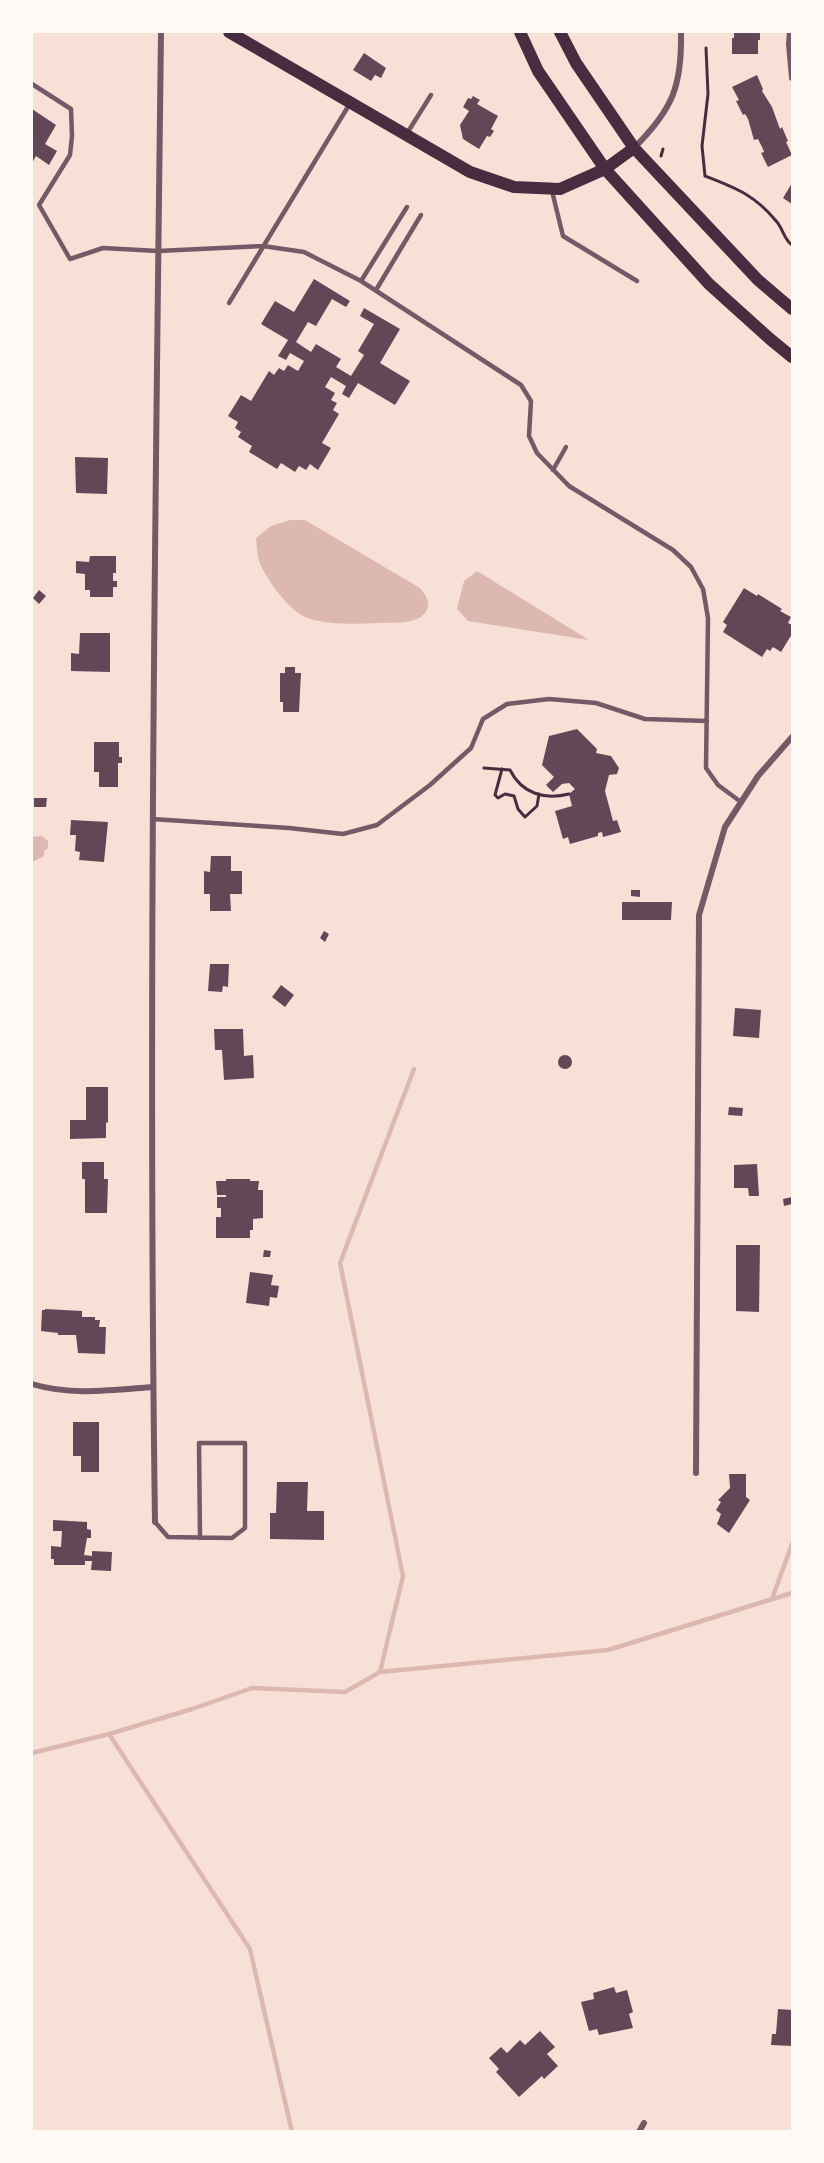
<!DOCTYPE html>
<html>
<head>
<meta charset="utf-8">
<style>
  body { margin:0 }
  #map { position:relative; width:824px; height:2163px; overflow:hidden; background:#f7e1d7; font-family:Karla,sans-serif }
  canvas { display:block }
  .frame { position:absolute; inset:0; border:33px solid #fffaf5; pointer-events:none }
</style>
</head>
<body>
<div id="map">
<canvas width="824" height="2163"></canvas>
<div class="frame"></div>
</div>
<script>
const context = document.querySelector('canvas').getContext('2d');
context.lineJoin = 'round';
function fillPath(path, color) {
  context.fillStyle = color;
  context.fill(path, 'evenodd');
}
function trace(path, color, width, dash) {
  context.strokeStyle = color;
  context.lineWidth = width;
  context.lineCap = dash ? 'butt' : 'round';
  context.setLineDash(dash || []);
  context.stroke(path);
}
fillPath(new Path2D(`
  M 290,520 L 305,520 L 420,588 C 427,596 433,606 423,615 C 412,625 392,622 379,623 C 356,624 332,625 310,619 C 290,613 266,579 259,561 C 257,554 257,545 256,538 L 271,526 Z
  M 477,571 L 589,640 L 468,621 L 457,609 L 464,581 Z
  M 42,836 L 48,841 L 48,848 L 44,851 L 44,856 L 32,862 L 32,837 Z`), '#dcb8b0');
trace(new Path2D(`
  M 772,1599 L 792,1544
  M 380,1672 L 403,1576 L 340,1263 L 414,1069
  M 109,1734 L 250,1949 L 292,2132
  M 32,1753 L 109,1734 L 192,1709 L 252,1688 L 345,1692 L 380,1672 L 608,1650 L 792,1593`), '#dcb8b0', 4.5);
fillPath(new Path2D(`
  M 734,32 L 760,32 L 760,40 L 758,40 L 758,54 L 732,54 L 732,38 L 734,38 Z
  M 364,53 L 386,68 L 381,78 L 375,75 L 371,81 L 353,70 Z
  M 757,75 L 763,89 L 762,91 L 772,107 L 780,129 L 782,127 L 788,141 L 786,142 L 792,155 L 768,167 L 761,153 L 764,152 L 763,149 L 758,139 L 754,140 L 748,119 L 745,114 L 743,115 L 736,101 L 739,100 L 732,87 Z
  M 473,96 L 480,100 L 477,104 L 498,116 L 491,129 L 494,131 L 490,137 L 487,136 L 479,149 L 463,139 L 460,125 L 469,111 L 463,107 L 468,98 L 471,99 Z
  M 32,109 L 56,125 L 45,144 L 57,151 L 49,165 L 36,156 L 32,163 Z
  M 792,183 L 792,204 L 783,198 Z
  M 314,279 L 350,301 L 346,307 L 332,299 L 316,326 L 308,322 L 296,342 L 311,352 L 316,344 L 341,359 L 336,367 L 351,376 L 364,355 L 358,351 L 374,324 L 360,316 L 364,308 L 400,329 L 380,363 L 410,381 L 395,405 L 358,383 L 349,398 L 342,394 L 346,386 L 331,377 L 325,387 L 335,393 L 331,400 L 337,403 L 333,410 L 339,414 L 322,443 L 331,448 L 318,470 L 310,464 L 306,470 L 299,466 L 295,472 L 281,463 L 277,469 L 249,452 L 252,446 L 238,437 L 241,432 L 235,428 L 238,422 L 228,416 L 241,395 L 251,401 L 269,371 L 274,375 L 279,368 L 284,371 L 288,365 L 298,371 L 304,361 L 290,353 L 286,360 L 278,356 L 288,340 L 261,324 L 275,301 L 294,312 Z
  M 75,457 L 108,458 L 107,494 L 76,493 Z
  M 90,556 L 116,556 L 116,573 L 113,573 L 113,581 L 117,581 L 117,587 L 113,587 L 113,597 L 90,597 L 90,590 L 85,590 L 85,574 L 76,573 L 76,561 L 89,562 Z
  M 744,588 L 757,596 L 758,594 L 782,609 L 780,611 L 791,617 L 788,623 L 792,625 L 792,634 L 781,652 L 773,647 L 770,651 L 767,649 L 762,657 L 723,632 L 727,625 L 723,622 Z
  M 39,590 L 46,596 L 39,604 L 33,598 Z
  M 80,633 L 110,633 L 110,672 L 71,671 L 71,653 L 79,654 Z
  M 285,667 L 295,667 L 295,673 L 301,673 L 299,712 L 283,712 L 283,702 L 280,702 L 280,673 L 285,673 Z
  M 577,729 L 597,749 L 596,753 L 611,756 L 619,768 L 617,774 L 609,775 L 605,791 L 613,821 L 617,820 L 621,832 L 603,837 L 602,832 L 598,833 L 598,836 L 570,844 L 568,837 L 563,839 L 555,811 L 572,806 L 569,794 L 575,789 L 569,783 L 562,784 L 553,792 L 546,785 L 554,777 L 542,765 L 549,736 Z
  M 94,742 L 119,742 L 119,757 L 122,757 L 122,763 L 118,763 L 118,787 L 99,787 L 99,772 L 94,772 Z
  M 34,798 L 47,798 L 46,807 L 34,807 Z
  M 71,820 L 108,822 L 104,862 L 79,860 L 80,852 L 75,851 L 76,835 L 70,835 Z
  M 211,856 L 231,856 L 231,871 L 242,871 L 242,894 L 230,894 L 231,911 L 210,911 L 210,894 L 204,894 L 204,871 L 210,872 Z
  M 631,890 L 640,890 L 640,897 L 631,896 Z
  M 622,902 L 672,902 L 671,920 L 622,920 Z
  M 324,931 L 329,934 L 325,942 L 320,938 Z
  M 210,964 L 229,964 L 228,987 L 223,986 L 222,992 L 208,991 Z
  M 281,985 L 294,995 L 285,1007 L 272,997 Z
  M 735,1008 L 761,1010 L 759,1038 L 733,1036 Z
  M 214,1029 L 243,1029 L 244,1056 L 253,1055 L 254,1078 L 224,1080 L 222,1050 L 215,1050 Z
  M558 1062a7 7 0 1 1 14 0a7 7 0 1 1-14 0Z
  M 86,1087 L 108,1087 L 108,1123 L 106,1122 L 106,1138 L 70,1139 L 70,1120 L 86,1120 Z
  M 729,1107 L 743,1108 L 742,1116 L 728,1115 Z
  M 82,1162 L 104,1162 L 104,1179 L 108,1179 L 107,1213 L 85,1213 L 85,1179 L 82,1179 Z
  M 757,1164 L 759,1196 L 749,1196 L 748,1188 L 734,1188 L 734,1165 Z
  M 226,1179 L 250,1179 L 250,1181 L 259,1181 L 258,1190 L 263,1190 L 263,1218 L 253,1219 L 253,1230 L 250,1230 L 250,1238 L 216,1238 L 216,1217 L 221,1217 L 221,1208 L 217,1208 L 217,1197 L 226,1197 L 226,1195 L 217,1195 L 216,1181 L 226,1181 Z
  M 792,1197 L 792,1204 L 784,1206 L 783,1199 Z
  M 736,1245 L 760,1245 L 759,1312 L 736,1311 Z
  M 264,1250 L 271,1251 L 270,1257 L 263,1257 Z
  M 250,1272 L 273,1275 L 271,1285 L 279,1286 L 277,1298 L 270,1297 L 269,1306 L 246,1303 Z
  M 45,1309 L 82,1311 L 82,1317 L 95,1317 L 95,1320 L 100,1320 L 99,1327 L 106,1327 L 105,1354 L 78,1353 L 76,1335 L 58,1335 L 58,1333 L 41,1331 L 42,1310 L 45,1310 Z
  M 73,1422 L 99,1422 L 99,1472 L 81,1472 L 81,1456 L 73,1456 Z
  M 729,1474 L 746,1474 L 746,1497 L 750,1500 L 729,1533 L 717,1524 L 721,1514 L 716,1510 L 721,1502 L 718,1500 L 730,1488 Z
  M 277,1482 L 308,1482 L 307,1511 L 324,1511 L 324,1540 L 270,1539 L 270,1513 L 276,1513 Z
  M 53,1520 L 87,1522 L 87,1529 L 91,1530 L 91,1538 L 87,1538 L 84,1555 L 92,1556 L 92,1551 L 112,1552 L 111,1571 L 91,1570 L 92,1561 L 85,1561 L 85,1565 L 54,1565 L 54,1559 L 51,1559 L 51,1546 L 61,1547 L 62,1531 L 53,1531 Z
  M 614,1987 L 616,1993 L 627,1990 L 633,2012 L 629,2014 L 633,2028 L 599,2035 L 597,2029 L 589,2031 L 581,2002 L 594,1999 L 593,1993 Z
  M 778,2009 L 792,2010 L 792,2046 L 771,2045 L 772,2034 L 776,2034 Z
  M 540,2031 L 555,2047 L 547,2054 L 558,2066 L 544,2079 L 542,2076 L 519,2097 L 496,2072 L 499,2069 L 489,2058 L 501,2047 L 507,2053 L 520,2040 L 525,2045 Z`), '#644757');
trace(new Path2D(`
  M 706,48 L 708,94 L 702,146 L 705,176 C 736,188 755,195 777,222 C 783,229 784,240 792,245
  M 661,156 L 663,149
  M 484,768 L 510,770 C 522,794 545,800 569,794
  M 502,769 L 495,795 L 498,798 L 505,794 L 514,796 L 518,809 L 525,817 L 537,806 L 539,794`), '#4a2c40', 3);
trace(new Path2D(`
  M 32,84 L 71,109 L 72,136 L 70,155 L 39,205 L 70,259 L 103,248 L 158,251 L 263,246 L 304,252 L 361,281 L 521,385 L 531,401 L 529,436 L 537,453 L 569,486 L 673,550 L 691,567 L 703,589 L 708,618 L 706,768 L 718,785 L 741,802
  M 406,135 L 431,95
  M 552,191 L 563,236 L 637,281
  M 361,281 L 407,207
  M 376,290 L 421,215
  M 229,303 L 349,105
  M 553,470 L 566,447
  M 152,819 L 289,828 L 343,834 L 377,825 L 430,785 L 471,748 L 483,719 L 507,704 L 549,699 L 596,703 L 645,719 L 707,721
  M 155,1522 L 168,1537 L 232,1538 L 245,1528 L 245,1443 L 199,1443 L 200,1538`), '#755966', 4.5);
trace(new Path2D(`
  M 790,32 L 789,44 L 792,78
  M 634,148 C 673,109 682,86 681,32
  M 32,1384 C 71,1396 113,1390 153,1387
  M 696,1473 L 699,915 L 725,827 L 758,776 L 792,737
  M 155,1522 C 148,1025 155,528 161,32
  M 639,2132 L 644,2123`), '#755966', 6);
trace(new Path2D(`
  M 229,32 L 470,172 L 514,187 L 560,189 L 605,169 L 634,148
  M 520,32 L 538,71 L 605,169 L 709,284 L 770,339 L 792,357
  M 560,32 L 576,63 L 634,148 L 758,280 L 792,309`), '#4a2c40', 12);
</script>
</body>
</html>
